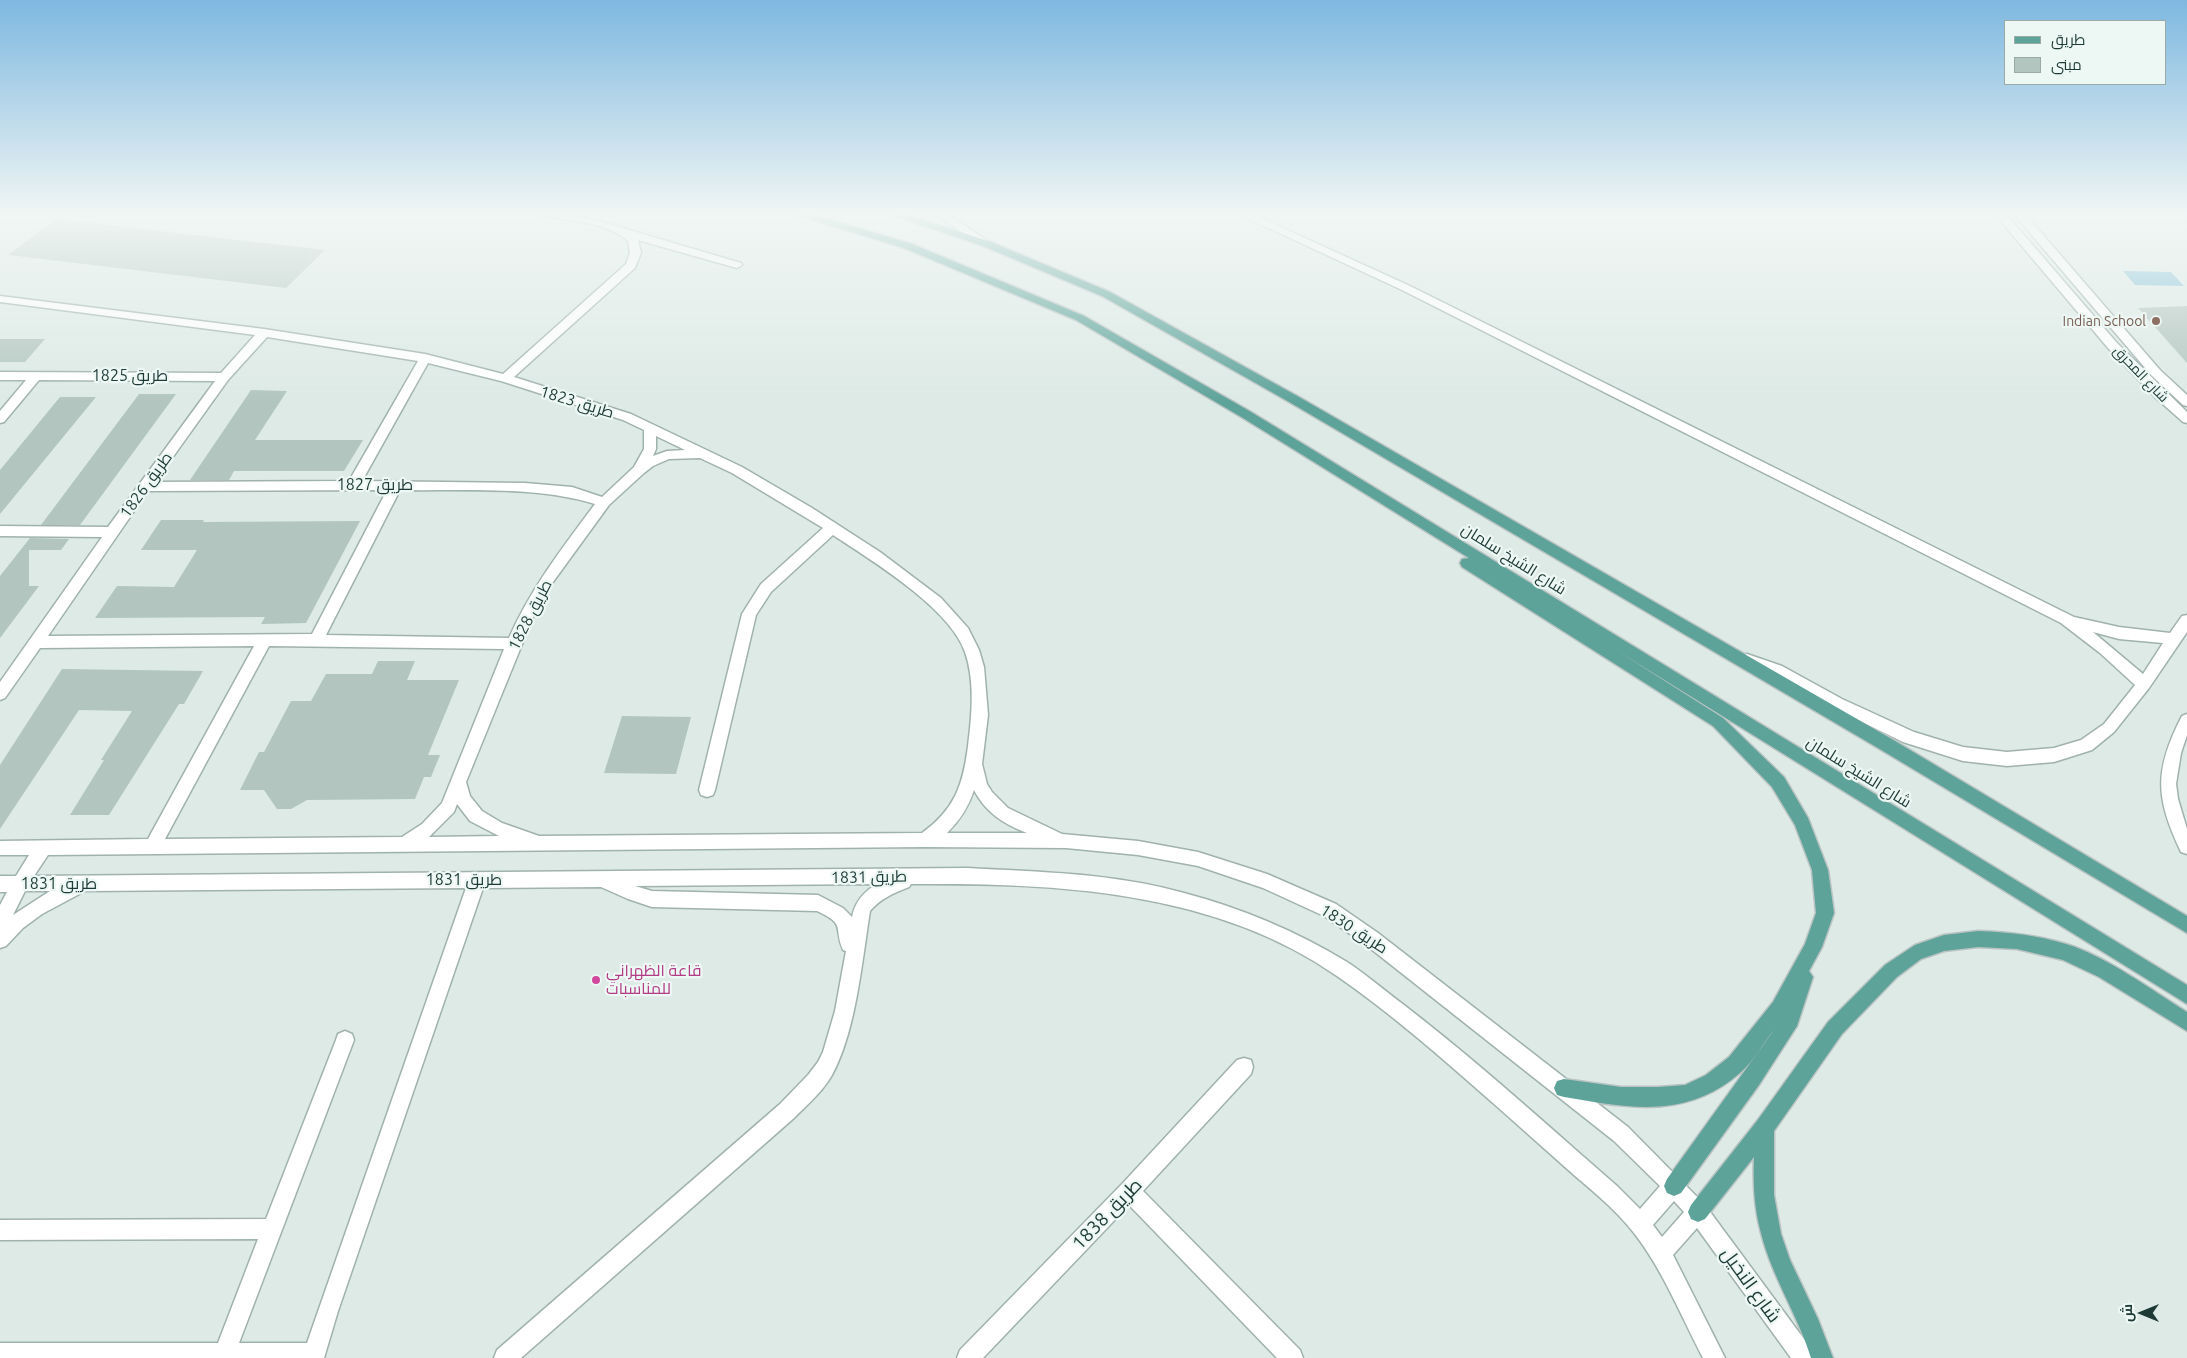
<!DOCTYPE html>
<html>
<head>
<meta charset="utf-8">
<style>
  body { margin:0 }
  #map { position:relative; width:2187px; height:1358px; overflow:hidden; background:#ddeae6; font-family:Ubuntu,Cairo,sans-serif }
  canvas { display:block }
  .legend { position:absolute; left:2004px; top:20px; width:162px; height:65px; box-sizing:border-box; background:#edf7f3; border:1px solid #9aaba7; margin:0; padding:6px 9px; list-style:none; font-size:15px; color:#1d3a36 }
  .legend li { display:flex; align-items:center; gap:10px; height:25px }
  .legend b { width:25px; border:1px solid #9aaba7 }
  .north { position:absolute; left:2117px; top:1288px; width:50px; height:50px; -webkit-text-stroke:4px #edf7f3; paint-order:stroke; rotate:270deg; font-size:14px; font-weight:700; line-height:20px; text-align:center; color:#1d3a36 }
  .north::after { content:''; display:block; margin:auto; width:18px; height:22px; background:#1d3a36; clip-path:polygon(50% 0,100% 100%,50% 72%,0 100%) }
</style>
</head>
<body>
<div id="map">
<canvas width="2187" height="1358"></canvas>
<ul class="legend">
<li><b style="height:6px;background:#5da39a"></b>طريق</li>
<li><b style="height:14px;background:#b2c5bf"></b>مبنى</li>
</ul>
<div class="north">ش</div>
</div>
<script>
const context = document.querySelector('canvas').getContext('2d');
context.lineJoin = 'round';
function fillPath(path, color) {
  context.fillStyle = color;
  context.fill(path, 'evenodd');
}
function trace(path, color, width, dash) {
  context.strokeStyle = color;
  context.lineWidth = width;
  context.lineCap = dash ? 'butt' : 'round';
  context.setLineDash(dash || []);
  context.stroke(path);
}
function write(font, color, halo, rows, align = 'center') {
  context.font = font + ' Ubuntu,Cairo,sans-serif';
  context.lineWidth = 4.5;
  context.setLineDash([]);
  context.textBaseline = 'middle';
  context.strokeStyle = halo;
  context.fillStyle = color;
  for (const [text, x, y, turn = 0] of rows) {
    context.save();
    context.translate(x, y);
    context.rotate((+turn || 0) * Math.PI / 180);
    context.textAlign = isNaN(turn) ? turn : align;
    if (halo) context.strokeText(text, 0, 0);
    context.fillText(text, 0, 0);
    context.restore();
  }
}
fillPath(new Path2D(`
  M 2123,271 L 2171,272 L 2184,286 L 2135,285 Z`), '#7fbdd5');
fillPath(new Path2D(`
  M 56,219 L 325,250 L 286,288 L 8,255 Z
  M 2187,306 L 2187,363 L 2138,308 Z
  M 0,339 L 45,339 L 25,362 L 0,362 Z
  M 251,390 L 287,391 L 255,440 L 363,440 L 344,471 L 234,471 L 229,480 L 190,480 Z
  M 139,394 L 176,394 L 80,525 L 41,525 Z
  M 60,397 L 96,397 L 0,514 L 0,470 Z
  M 161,520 L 204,520 L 203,522 L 360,521 L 306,623 L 261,624 L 265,617 L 95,618 L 117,586 L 174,587 L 197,550 L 141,550 Z
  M 30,538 L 69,539 L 61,550 L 29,550 L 29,586 L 39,586 L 0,638 L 0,576 Z
  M 378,661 L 415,661 L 407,680 L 459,680 L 428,755 L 440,755 L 431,777 L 424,777 L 415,799 L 307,800 L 291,809 L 277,809 L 264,790 L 240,790 L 259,752 L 264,752 L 291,701 L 311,701 L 326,674 L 372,674 Z
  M 62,669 L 203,671 L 184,704 L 179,704 L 109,815 L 70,815 L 104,760 L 101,760 L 132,711 L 79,710 L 0,829 L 0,765 Z
  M 622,716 L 691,717 L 676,774 L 604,773 Z`), '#b2c5bf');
const minor = new Path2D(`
  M 540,213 L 564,213 L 592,219 L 741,263 L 742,265 L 737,268 L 638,240 L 641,253 L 635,268 L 514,377 L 631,414 L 742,467 L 812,508 L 880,552 L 941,598 L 968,628 L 979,650 L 984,667 L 988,715 L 982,764 L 987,784 L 992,792 L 1008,808 L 1062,834 L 1138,841 L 1198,852 L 1267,874 L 1336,904 L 1378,933 L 1628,1127 L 1705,1205 L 1812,1350 L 1815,1358 L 1791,1358 L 1697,1228 L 1673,1255 L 1725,1358 L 1703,1358 C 1681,1316 1663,1270 1634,1233 C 1617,1211 1595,1193 1574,1175 C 1547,1151 1520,1127 1493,1103 C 1443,1059 1392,1014 1337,976 C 1214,890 1055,883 911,884 L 909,887 C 894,893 881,898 870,911 C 862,961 856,1031 832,1075 C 823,1091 807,1105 794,1118 L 521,1358 L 494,1358 L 497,1350 L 780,1104 L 808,1075 L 818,1062 L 823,1052 L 835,1011 L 846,951 L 843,950 C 833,927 847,925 817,911 L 652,907 L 628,899 L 601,887 L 483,888 L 338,1311 L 324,1358 L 0,1358 L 0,1343 L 218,1343 L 258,1239 L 0,1240 L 0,1220 L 266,1219 L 336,1040 L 338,1034 L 345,1031 L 352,1034 L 354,1040 L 239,1343 L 307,1343 L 466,888 L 85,891 L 42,914 L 23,928 L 6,946 L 0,948 L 0,905 L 7,892 L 0,892 L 0,876 L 16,876 L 29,855 L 0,855 L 0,841 L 148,839 L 254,646 L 40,648 L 5,698 L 0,700 L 0,682 L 102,537 L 0,536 L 0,526 L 108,527 L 215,381 L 39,380 L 4,422 L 0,423 L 0,411 L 26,380 L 0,380 L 0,372 L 221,373 L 255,335 L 0,302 L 0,296 L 264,329 L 425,354 L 503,374 L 626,264 L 630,253 L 628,241 C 607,221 569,222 541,215 ZM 267,337 L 418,361 L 349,481 L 155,482 L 228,380 ZM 428,363 L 501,381 L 623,420 L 644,430 L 644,449 L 634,467 L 602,497 L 572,487 L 525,483 L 362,481 ZM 656,436 L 685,450 L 667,451 L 653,456 L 656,449 ZM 700,458 L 732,473 L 823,528 L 761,584 L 742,614 L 699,790 L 701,795 L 707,797 L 713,795 L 715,790 L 756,615 L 771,592 L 833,535 C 871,560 950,608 965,652 C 975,681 972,715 968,746 C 963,785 955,809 922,833 L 539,836 L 502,823 L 482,811 L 470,796 L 466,782 L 536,610 L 553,582 L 609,505 L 644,473 L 653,466 L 669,459 ZM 387,490 L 312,634 L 48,636 L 148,491 ZM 400,490 C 462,491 537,486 595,504 C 563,547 531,588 509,638 L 326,635 ZM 269,646 L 504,649 L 442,803 L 422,824 L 402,837 L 165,839 ZM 974,790 C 986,813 1004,824 1027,833 L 947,833 C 960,820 968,808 974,790 ZM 457,804 L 470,821 L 499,836 L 429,837 L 454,812 ZM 925,847 L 1066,848 L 1138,855 L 1198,866 L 1263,888 L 1324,916 L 1366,945 L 1614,1141 L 1660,1186 L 1640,1209 L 1617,1186 C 1547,1125 1478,1062 1404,1005 C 1385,991 1367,975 1347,962 C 1296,931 1241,908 1184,893 C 1113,873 1040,872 967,868 L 34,876 L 48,855 ZM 877,884 C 863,892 855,902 852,917 L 843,908 L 818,895 L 652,891 L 635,886 ZM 25,891 L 50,891 L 13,915 ZM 1674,1201 L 1684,1212 L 1662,1237 L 1653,1225 Z
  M 934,213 L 946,213 L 992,244 L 991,246 L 983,246 Z
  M 1236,213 L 1250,213 L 1410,286 L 2074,617 L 2119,627 L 2170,633 L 2182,616 L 2187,615 L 2187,632 L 2149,688 L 2114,732 L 2092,750 L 2054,762 L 2007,766 L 1963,761 L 1903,742 L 1832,707 L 1772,674 L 1742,664 L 1740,660 L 1742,656 L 1747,654 L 1782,666 L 1842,699 L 1914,732 L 1963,747 L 2007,752 L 2054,748 L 2081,740 L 2104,724 L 2135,685 L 2100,653 L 2061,623 L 1402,290 ZM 2093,632 L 2119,639 L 2163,643 L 2143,674 Z
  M 1994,213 L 2005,213 L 2117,343 L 2187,412 L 2187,423 L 2183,422 L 2157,399 L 2108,348 Z
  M 2013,213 L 2024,213 L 2160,370 L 2187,395 L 2187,406 L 2183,405 L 2152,376 Z
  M 2187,714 L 2187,735 L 2181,753 L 2176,784 L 2178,799 L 2187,829 L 2187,854 L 2181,852 C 2155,797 2154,770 2182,716 Z
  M 1244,1058 L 1251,1060 L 1253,1067 L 1251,1074 L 1143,1191 L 1300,1350 L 1303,1358 L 1277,1358 L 1129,1205 L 983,1358 L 957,1358 L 960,1350 L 1122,1184 L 1237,1060 Z`);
const major = new Path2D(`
  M 790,213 L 807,213 L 912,244 L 1084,316 L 1251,412 L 2187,985 L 2187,1004 L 1616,650 L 1723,718 L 1784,777 L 1808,818 L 1828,870 L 1834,913 L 1822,947 L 1809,971 L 1813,977 L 1797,1026 L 1759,1085 L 1681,1193 L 1674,1196 L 1667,1193 L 1664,1186 L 1667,1179 L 1774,1030 C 1763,1043 1754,1061 1741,1072 C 1687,1120 1629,1108 1564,1097 L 1557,1095 L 1554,1088 L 1557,1081 L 1564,1079 L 1621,1087 L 1658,1087 L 1685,1085 L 1706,1075 L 1729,1057 L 1773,1002 L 1805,944 L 1816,913 L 1812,870 L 1795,825 L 1772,787 L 1713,726 L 1462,567 L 1460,563 L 1462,559 L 1469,558 L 1243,418 L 1076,320 L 904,248 Z
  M 886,213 L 902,213 L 991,242 L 1110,292 L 1299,397 L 1890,738 L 2187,916 L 2187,933 L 1878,748 L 1291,403 L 1102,296 L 983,246 Z
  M 1978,931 C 2008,932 2037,935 2066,944 C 2104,955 2152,990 2187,1012 L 2187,1031 L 2099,977 L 2063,960 L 2017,949 L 1978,947 L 1944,951 L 1921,959 L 1897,977 L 1842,1034 L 1774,1131 L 1774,1195 L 1781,1234 L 1790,1260 L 1818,1319 L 1833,1358 L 1811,1358 C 1798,1315 1772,1277 1761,1233 C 1754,1208 1753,1182 1754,1157 L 1705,1219 L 1698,1222 L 1691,1219 L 1688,1212 L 1691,1205 L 1757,1121 L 1828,1022 L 1885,965 L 1915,945 L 1944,935 Z`);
trace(minor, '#a0b2ae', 3);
trace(major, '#bbc4c3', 3);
fillPath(minor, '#fff');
fillPath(major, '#5da39a');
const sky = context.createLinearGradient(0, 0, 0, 403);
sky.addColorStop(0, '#7eb8e0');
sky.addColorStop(0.53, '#f0f6f4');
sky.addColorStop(1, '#f0f6f400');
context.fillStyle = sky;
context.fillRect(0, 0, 2187, 403);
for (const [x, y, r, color] of [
  [2156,321,5,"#8d6e63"],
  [596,980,5,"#d1479c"]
]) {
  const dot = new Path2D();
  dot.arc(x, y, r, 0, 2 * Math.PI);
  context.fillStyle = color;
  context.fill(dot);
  trace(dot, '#edf7f3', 2);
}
write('14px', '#785e54', '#edf7f3', [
  ["Indian School",2146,321]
], 'right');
write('14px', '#1d3a36', '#edf7f3', [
  ["شارع المحرق",2141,374,46]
]);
write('16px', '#1d3a36', '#edf7f3', [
  ["طريق 1825",130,376],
  ["طريق 1823",577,402,17],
  ["طريق 1826",146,485,-54],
  ["طريق 1827",375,485],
  ["شارع الشيخ سلمان",1514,559,32],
  ["طريق 1828",530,615,-63],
  ["شارع الشيخ سلمان",1859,772,32],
  ["طريق 1831",869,877,-1],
  ["طريق 1831",464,880],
  ["طريق 1831",59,884],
  ["طريق 1830",1354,929,33]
]);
write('16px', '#b23c85', '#edf7f3', [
  ["قاعة الظهراني",606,971],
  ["للمناسبات",606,989]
], 'left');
write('19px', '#1d3a36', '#edf7f3', [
  ["طريق 1838",1107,1214,-46],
  ["شارع النخيل",1751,1285,54]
]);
</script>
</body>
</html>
